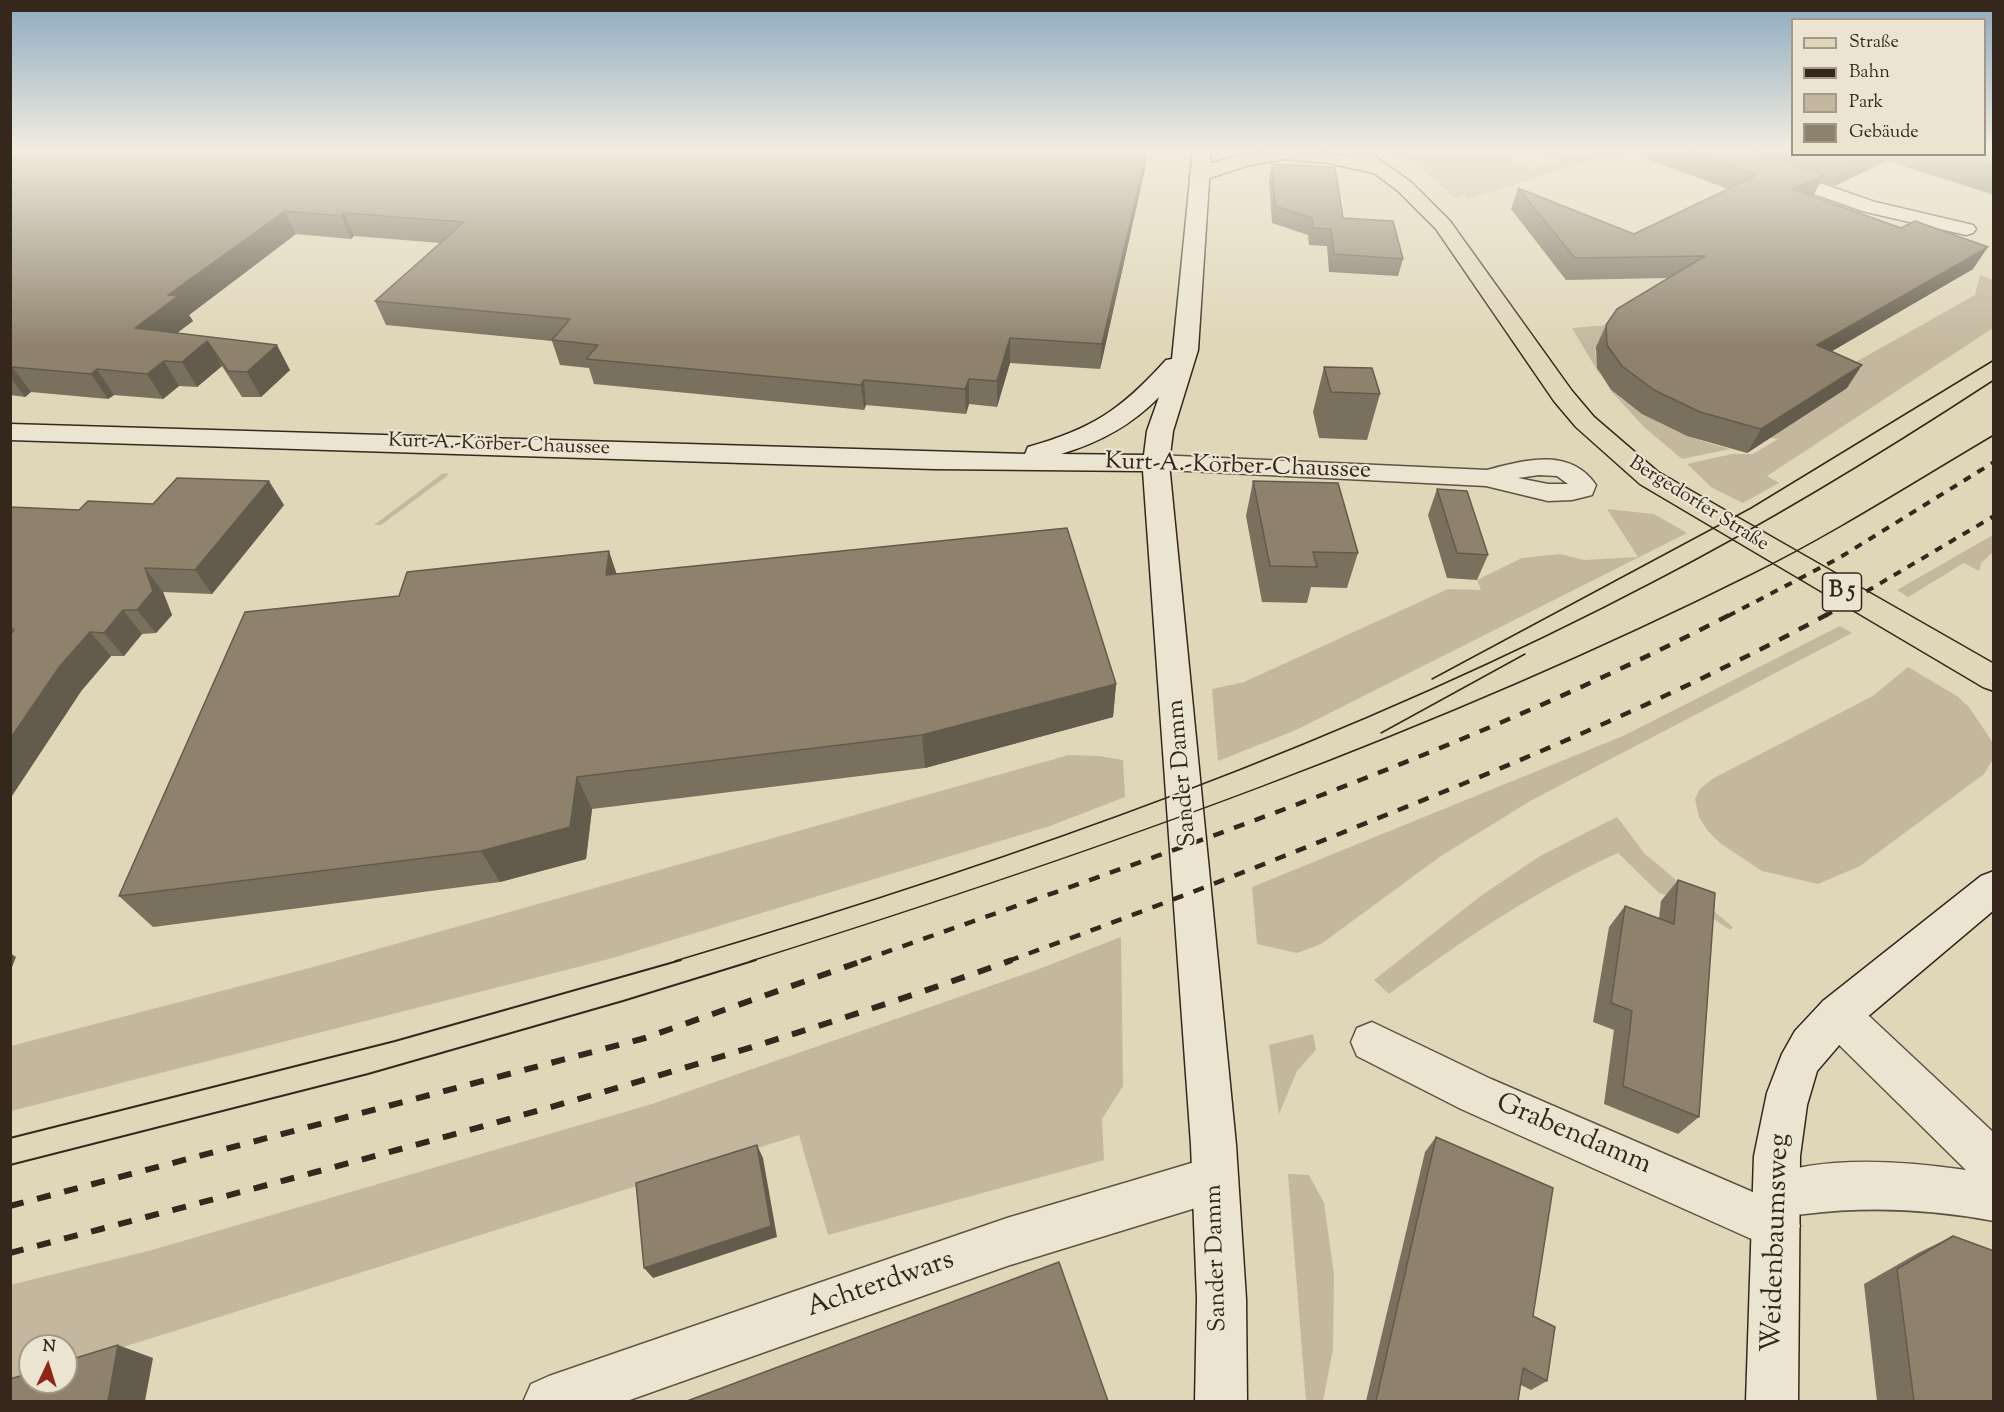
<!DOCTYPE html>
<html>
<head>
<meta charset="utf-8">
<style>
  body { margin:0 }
  #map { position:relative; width:2004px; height:1412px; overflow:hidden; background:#e0d6b8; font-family:"Sorts Mill Goudy",serif }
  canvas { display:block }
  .frame { position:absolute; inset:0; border:12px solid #36271c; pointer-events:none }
  .legend { position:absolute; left:1791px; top:18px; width:195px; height:138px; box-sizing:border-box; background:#ebe4d1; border:2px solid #a39889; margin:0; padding:8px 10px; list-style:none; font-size:18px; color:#36271c }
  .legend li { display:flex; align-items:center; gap:12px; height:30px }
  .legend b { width:30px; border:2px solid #a39889 }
  .north { position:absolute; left:18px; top:1334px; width:60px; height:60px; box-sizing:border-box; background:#ebe4d1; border:2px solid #a39889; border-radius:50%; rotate:4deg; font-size:16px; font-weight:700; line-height:24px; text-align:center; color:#36271c }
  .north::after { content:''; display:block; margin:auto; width:21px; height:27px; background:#8f2418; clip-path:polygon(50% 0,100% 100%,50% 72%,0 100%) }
</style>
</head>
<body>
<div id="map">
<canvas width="2004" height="1412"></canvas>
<div class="frame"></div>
<ul class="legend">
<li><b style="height:8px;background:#e0d6b8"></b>Straße</li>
<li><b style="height:8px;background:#36271c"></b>Bahn</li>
<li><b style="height:16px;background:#c3b89d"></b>Park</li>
<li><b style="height:16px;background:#8e826d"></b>Gebäude</li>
</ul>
<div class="north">N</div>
</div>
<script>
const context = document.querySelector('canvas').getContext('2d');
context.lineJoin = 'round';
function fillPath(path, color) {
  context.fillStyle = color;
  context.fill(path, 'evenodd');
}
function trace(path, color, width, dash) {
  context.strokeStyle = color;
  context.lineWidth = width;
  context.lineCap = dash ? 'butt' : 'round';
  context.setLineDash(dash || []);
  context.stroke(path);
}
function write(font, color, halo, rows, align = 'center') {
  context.font = font + ' "Sorts Mill Goudy",serif';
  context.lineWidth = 4.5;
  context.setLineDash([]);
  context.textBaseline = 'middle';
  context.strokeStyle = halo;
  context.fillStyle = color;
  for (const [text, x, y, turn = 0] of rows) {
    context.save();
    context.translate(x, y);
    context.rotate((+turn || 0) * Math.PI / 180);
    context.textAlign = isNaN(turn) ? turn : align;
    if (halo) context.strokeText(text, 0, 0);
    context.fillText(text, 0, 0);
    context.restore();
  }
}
fillPath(new Path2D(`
  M 1395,150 L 1423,150 L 1446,160 L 1490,150 L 1534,169 L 1565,159 L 1544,150 L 1567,158 L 1593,150 L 1626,150 L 1468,199 L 1464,195 L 1455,198 L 1424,170 Z
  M 1980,275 L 1993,280 L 1993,328 L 1767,476 L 1779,483 L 1743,503 L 1711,487 L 1687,464 L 1732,454 L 1753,454 L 1778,439 L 1770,438 L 1847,367 L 1975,295 Z
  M 1608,325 L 1595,352 L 1600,375 L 1572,328 Z
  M 1610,390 C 1646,419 1685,438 1730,449 L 1682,459 L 1644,427 Z
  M 448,473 L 447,476 L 381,525 L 374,525 L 442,474 Z
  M 1607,509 L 1654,514 L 1687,533 L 1296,730 L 1218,761 L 1212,689 L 1244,682 L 1448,589 L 1481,590 L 1477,580 L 1522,558 L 1560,554 L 1584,560 L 1638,557 Z
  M 1993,535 L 1993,552 L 1981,563 L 1979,571 L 1964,563 L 1908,597 L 1897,590 Z
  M 1840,626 L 1852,633 L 1532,800 L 1441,856 L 1321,944 L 1297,953 L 1257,944 L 1252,887 L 1623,736 Z
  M 1908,667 L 1957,696 L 1969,707 L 1993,743 L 1993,759 L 1984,774 L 1860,866 L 1818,884 L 1762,871 L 1720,843 L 1707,830 L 1699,817 L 1695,799 L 1699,790 L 1712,779 L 1873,696 Z
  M 1069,755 L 1098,756 L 1123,760 L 1125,797 L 1050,826 L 609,959 L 11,1111 L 11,1046 L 317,966 Z
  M 1617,817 L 1645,854 L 1733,927 L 1730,930 L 1690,903 L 1659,893 L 1618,853 C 1535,890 1462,941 1389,994 L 1374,980 L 1482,895 L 1540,856 Z
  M 1121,937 L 1123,1086 L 1102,1119 L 1104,1160 L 828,1235 L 799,1135 L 66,1365 L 66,1346 L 30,1346 L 30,1376 L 11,1382 L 10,1285 L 152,1250 L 652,1104 L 1039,969 Z
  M 1313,1034 L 1316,1050 L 1297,1071 L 1279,1114 L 1269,1045 Z
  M 1288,1174 L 1309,1175 L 1324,1203 L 1334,1275 L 1333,1349 L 1323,1401 L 1306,1401 Z`), '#c3b89d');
const minor = new Path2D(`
  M 1699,150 L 1724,150 L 1875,202 L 1973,225 L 1976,229 L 1973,233 L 1966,235 L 1862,211 L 1702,154 Z
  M 1156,455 L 1487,470 C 1525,460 1570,447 1596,485 L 1592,495 L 1572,500 L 1548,501 L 1486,486 L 1147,469 L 1143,463 L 1147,457 ZM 1539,475 L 1557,476 L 1568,484 L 1548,484 L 1518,478 Z
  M 1838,996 L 1853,1001 L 1994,1133 L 1994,1221 C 1930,1209 1869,1206 1805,1214 L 1795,1215 L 1800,1226 L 1793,1243 L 1776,1250 L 1461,1109 L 1357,1056 L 1351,1042 L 1357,1028 L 1372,1022 L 1491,1079 L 1755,1193 L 1761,1179 C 1820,1154 1904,1161 1966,1170 L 1823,1029 L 1817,1015 L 1823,1001 Z
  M 1215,1156 L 1231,1163 L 1238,1179 L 1231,1195 L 1215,1202 L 1007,1266 L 624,1402 L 523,1402 L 531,1384 L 549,1376 L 1007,1218 Z`);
const secondary = new Path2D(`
  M 1193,150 L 1211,150 L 1198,350 L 1173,431 L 1169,463 L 1236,1145 L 1246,1299 L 1247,1402 L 1195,1402 L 1197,1299 L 1191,1145 L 1143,471 L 934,469 L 10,440 L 10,424 L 1025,454 L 1028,447 C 1092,429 1121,410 1166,360 L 1172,359 ZM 1159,397 L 1147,431 L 1144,455 L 1061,454 C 1098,443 1131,426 1159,397 Z
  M 1994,871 L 1994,910 L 1853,1029 L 1817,1071 L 1807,1105 L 1800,1156 L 1798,1402 L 1746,1402 L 1754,1156 L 1767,1093 L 1782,1054 L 1795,1031 L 1823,1001 L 1981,876 Z`);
const primary = new Path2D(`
  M 1266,150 L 1311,150 L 1352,157 L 1346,150 L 1366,150 L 1412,183 L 1450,221 L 1572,391 L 1594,417 L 1658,472 L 1994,664 L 1994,691 L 1983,687 L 1640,484 L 1576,427 L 1554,401 L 1436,229 L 1398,191 L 1374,173 L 1328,163 L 1286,159 L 1249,165 L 1198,182 L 1189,176 C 1198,162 1249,154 1266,150 Z`);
trace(minor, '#605343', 3);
trace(secondary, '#36271c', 3);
trace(primary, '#36271c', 3);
fillPath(minor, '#ebe4d1');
fillPath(secondary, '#ebe4d1');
fillPath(primary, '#e0d6b8');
trace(new Path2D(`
  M 1432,679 L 1751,508 L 1994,360
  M 1381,733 L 1525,654
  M 675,961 C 1012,861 1345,744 1657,580 C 1773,520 1884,452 1994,380
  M 751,961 C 1092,854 1432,734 1752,574 C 1835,533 1914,482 1994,435`), '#36271c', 1.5);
trace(new Path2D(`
  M 10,1138 L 395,1041 L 681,960
  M 10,1165 L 368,1074 L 623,1001 L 756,960`), '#36271c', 2);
trace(new Path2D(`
  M 1728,616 L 1839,558 L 1994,462
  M 1825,616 L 1994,516`), '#36271c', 4, [8, 8]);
trace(new Path2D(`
  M 861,961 C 1155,856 1453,759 1731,614
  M 1008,961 C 1130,917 1251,870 1371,821 C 1527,759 1680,694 1828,614`), '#36271c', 4.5, [11, 11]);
trace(new Path2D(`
  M 10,1206 L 645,1038 L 865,960
  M 10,1253 C 346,1164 685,1078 1012,960`), '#36271c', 6, [14, 14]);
fillPath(new Path2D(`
  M 10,150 L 1147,150 L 1145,169 L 1100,369 L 1010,363 L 997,407 L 969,404 L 966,414 L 866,405 L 864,410 L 594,384 L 589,368 L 560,365 L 552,341 L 386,325 L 375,301 L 440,243 L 354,236 L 351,239 L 296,234 L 189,315 L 193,321 L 176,333 L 290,370 L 261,397 L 242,397 L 222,366 L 197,387 L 179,386 L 163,399 L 114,395 L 108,399 L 31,392 L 25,397 L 10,395 Z
  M 1651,150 L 1792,150 L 1792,154 L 1984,154 L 1994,150 L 1994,195 L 1887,161 L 1834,186 L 1821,181 L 1811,196 L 1973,269 L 1832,351 L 1847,388 L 1747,453 L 1687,436 L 1642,414 L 1611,390 L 1597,368 L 1596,347 L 1606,325 L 1668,278 L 1566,280 L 1511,209 L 1518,188 L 1634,234 L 1728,189 L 1647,159 Z
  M 1272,164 L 1343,218 L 1403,259 L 1398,276 L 1329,272 L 1327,246 L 1309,245 L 1308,235 L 1272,223 L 1269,180 Z
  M 1324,367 L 1380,394 L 1367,440 L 1319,438 L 1313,412 Z
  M 1253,481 L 1358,553 L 1347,588 L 1311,587 L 1307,603 L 1262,602 L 1246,516 Z
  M 1437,489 L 1488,555 L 1477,580 L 1447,578 L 1428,515 Z
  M 153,504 L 284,505 L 212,594 L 163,592 L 172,615 L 156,633 L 142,634 L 124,656 L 111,656 L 82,690 L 10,634 L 10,507 L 79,510 Z
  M 617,574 L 1116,684 L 1113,717 L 925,768 L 592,809 L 586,859 L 500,882 L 153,927 L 119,896 Z
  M 1678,880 L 1699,1117 L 1678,1134 L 1604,1104 L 1614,1030 L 1593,1022 L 1609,927 L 1625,906 L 1659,918 L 1661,901 Z
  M 1436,1137 L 1533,1316 L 1547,1381 L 1531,1390 L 1521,1385 L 1518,1401 L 1366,1401 L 1425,1152 Z
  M 1953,1236 L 1994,1401 L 1877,1401 L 1864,1284 L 1918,1253 Z`), '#7a705e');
fillPath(new Path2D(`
  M 1147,150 L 1145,169 L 1100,369 L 1102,344 Z
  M 1863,154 L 1891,154 L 1887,161 L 1834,186 L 1847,162 Z
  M 1824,175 L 1813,196 L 1781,210 L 1792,189 Z
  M 285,211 L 296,234 L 189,315 L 193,321 L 151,353 L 135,328 L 168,295 Z
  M 344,213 L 354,236 L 351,239 L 341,216 Z
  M 1988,247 L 1973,269 L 1803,368 L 1817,345 Z
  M 1010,338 L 1010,363 L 997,407 L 997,381 Z
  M 207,341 L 222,366 L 197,387 L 182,362 Z
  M 277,345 L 290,370 L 261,397 L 247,372 Z
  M 164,361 L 179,386 L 163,399 L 147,374 Z
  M 1862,365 L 1847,388 L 1747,453 L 1761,429 Z
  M 12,367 L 31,392 L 25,397 L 10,377 L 10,368 Z
  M 97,369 L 114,395 L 108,399 L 91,374 Z
  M 969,379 L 969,404 L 966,414 L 965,389 Z
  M 864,380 L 866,405 L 864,410 L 861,385 Z
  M 269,481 L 284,505 L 212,594 L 195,570 Z
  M 609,551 L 620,584 L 606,575 Z
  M 145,568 L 163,592 L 172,615 L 156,633 L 137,610 Z
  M 123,610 L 142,634 L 124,656 L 104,633 Z
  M 90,632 L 111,656 L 82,690 L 10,799 L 10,739 L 60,666 Z
  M 1116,684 L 1113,717 L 925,768 L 922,735 Z
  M 577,777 L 592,809 L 586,859 L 500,882 L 481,851 Z
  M 10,953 L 16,957 L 10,972 Z
  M 757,1145 L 763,1158 L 777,1237 L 653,1278 L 644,1268 Z
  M 118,1345 L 153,1358 L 145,1401 L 108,1401 Z`), '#635b4c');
const building = new Path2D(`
  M 10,150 L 1147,150 L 1102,344 L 1010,338 L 997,381 L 969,379 L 965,389 L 864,380 L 861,385 L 586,359 L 598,345 L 552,340 L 570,319 L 375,301 L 464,222 L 344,213 L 341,216 L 285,211 L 168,295 L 178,296 L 135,328 L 277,345 L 247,372 L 228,371 L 207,341 L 182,362 L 164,361 L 147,374 L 97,369 L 91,374 L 12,367 L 10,368 Z
  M 1685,150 L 1751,150 L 1824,175 L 1792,189 L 1901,228 L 1915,221 L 1988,247 L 1817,345 L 1862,365 L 1761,429 L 1700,412 L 1654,390 L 1622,366 L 1607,345 L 1606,325 L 1617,309 L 1705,256 L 1575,258 L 1518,188 L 1634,234 L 1757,175 Z
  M 1984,150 L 1994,150 L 1994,166 L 1955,154 L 1984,154 Z
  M 1825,154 L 1863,154 L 1847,162 Z
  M 1272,164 L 1335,167 L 1343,218 L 1393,221 L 1403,259 L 1334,254 L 1331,229 L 1313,228 L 1312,218 L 1275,206 Z
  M 1324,367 L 1372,368 L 1380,394 L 1331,392 Z
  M 177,478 L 269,481 L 195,570 L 145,568 L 153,591 L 137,610 L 123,610 L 104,633 L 90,632 L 60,666 L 10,739 L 10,635 L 14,630 L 10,627 L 10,507 L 79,510 L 88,501 L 153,504 Z
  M 1253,481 L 1338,483 L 1358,553 L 1313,552 L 1317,567 L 1270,566 Z
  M 1437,489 L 1467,491 L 1488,555 L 1457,553 Z
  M 1067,528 L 1116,684 L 922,735 L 577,777 L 570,827 L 481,851 L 119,896 L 245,612 L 399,596 L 407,572 L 472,565 L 609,551 L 606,575 Z
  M 1678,880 L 1715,893 L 1699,1117 L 1623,1086 L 1632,1011 L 1611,1003 L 1625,906 L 1674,924 Z
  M 1436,1137 L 1553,1188 L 1533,1316 L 1555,1327 L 1547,1381 L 1523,1368 L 1518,1401 L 1376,1401 Z
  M 757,1145 L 771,1226 L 644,1268 L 636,1183 Z
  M 1953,1236 L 1994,1251 L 1994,1401 L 1914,1401 L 1897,1269 Z
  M 1059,1262 L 1108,1401 L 687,1401 Z
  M 118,1345 L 108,1401 L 10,1401 L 10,1379 L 30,1373 L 30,1382 L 66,1382 L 66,1361 Z`);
fillPath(building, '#8e826d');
trace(building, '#635b4c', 1.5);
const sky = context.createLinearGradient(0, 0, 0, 347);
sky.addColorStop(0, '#8daac0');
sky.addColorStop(0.43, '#f1eddf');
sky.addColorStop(1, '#f1eddf00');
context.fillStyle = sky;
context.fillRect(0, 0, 2004, 347);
write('20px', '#36271c', '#ebe4d1', [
  ["Kurt-A.-Körber-Chaussee",499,446,2],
  ["Bergedorfer Straße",1698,505,32]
]);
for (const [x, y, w] of [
  [1842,592,39]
]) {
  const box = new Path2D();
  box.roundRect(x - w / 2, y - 19, w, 38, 4.5);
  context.fillStyle = '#ebe4d1';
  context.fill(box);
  trace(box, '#36271c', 1.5);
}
write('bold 22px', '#36271c', null, [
  ["B 5",1842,592]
]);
write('24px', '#36271c', '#ebe4d1', [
  ["Kurt-A.-Körber-Chaussee",1238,468,2],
  ["Sander Damm",1184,773,-95],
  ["Sander Damm",1218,1258,-92]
]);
write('28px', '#36271c', '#ebe4d1', [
  ["Grabendamm",1573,1136,23],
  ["Weidenbaumsweg",1778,1243,-88],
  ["Achterdwars",881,1286,-19]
]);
</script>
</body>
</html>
